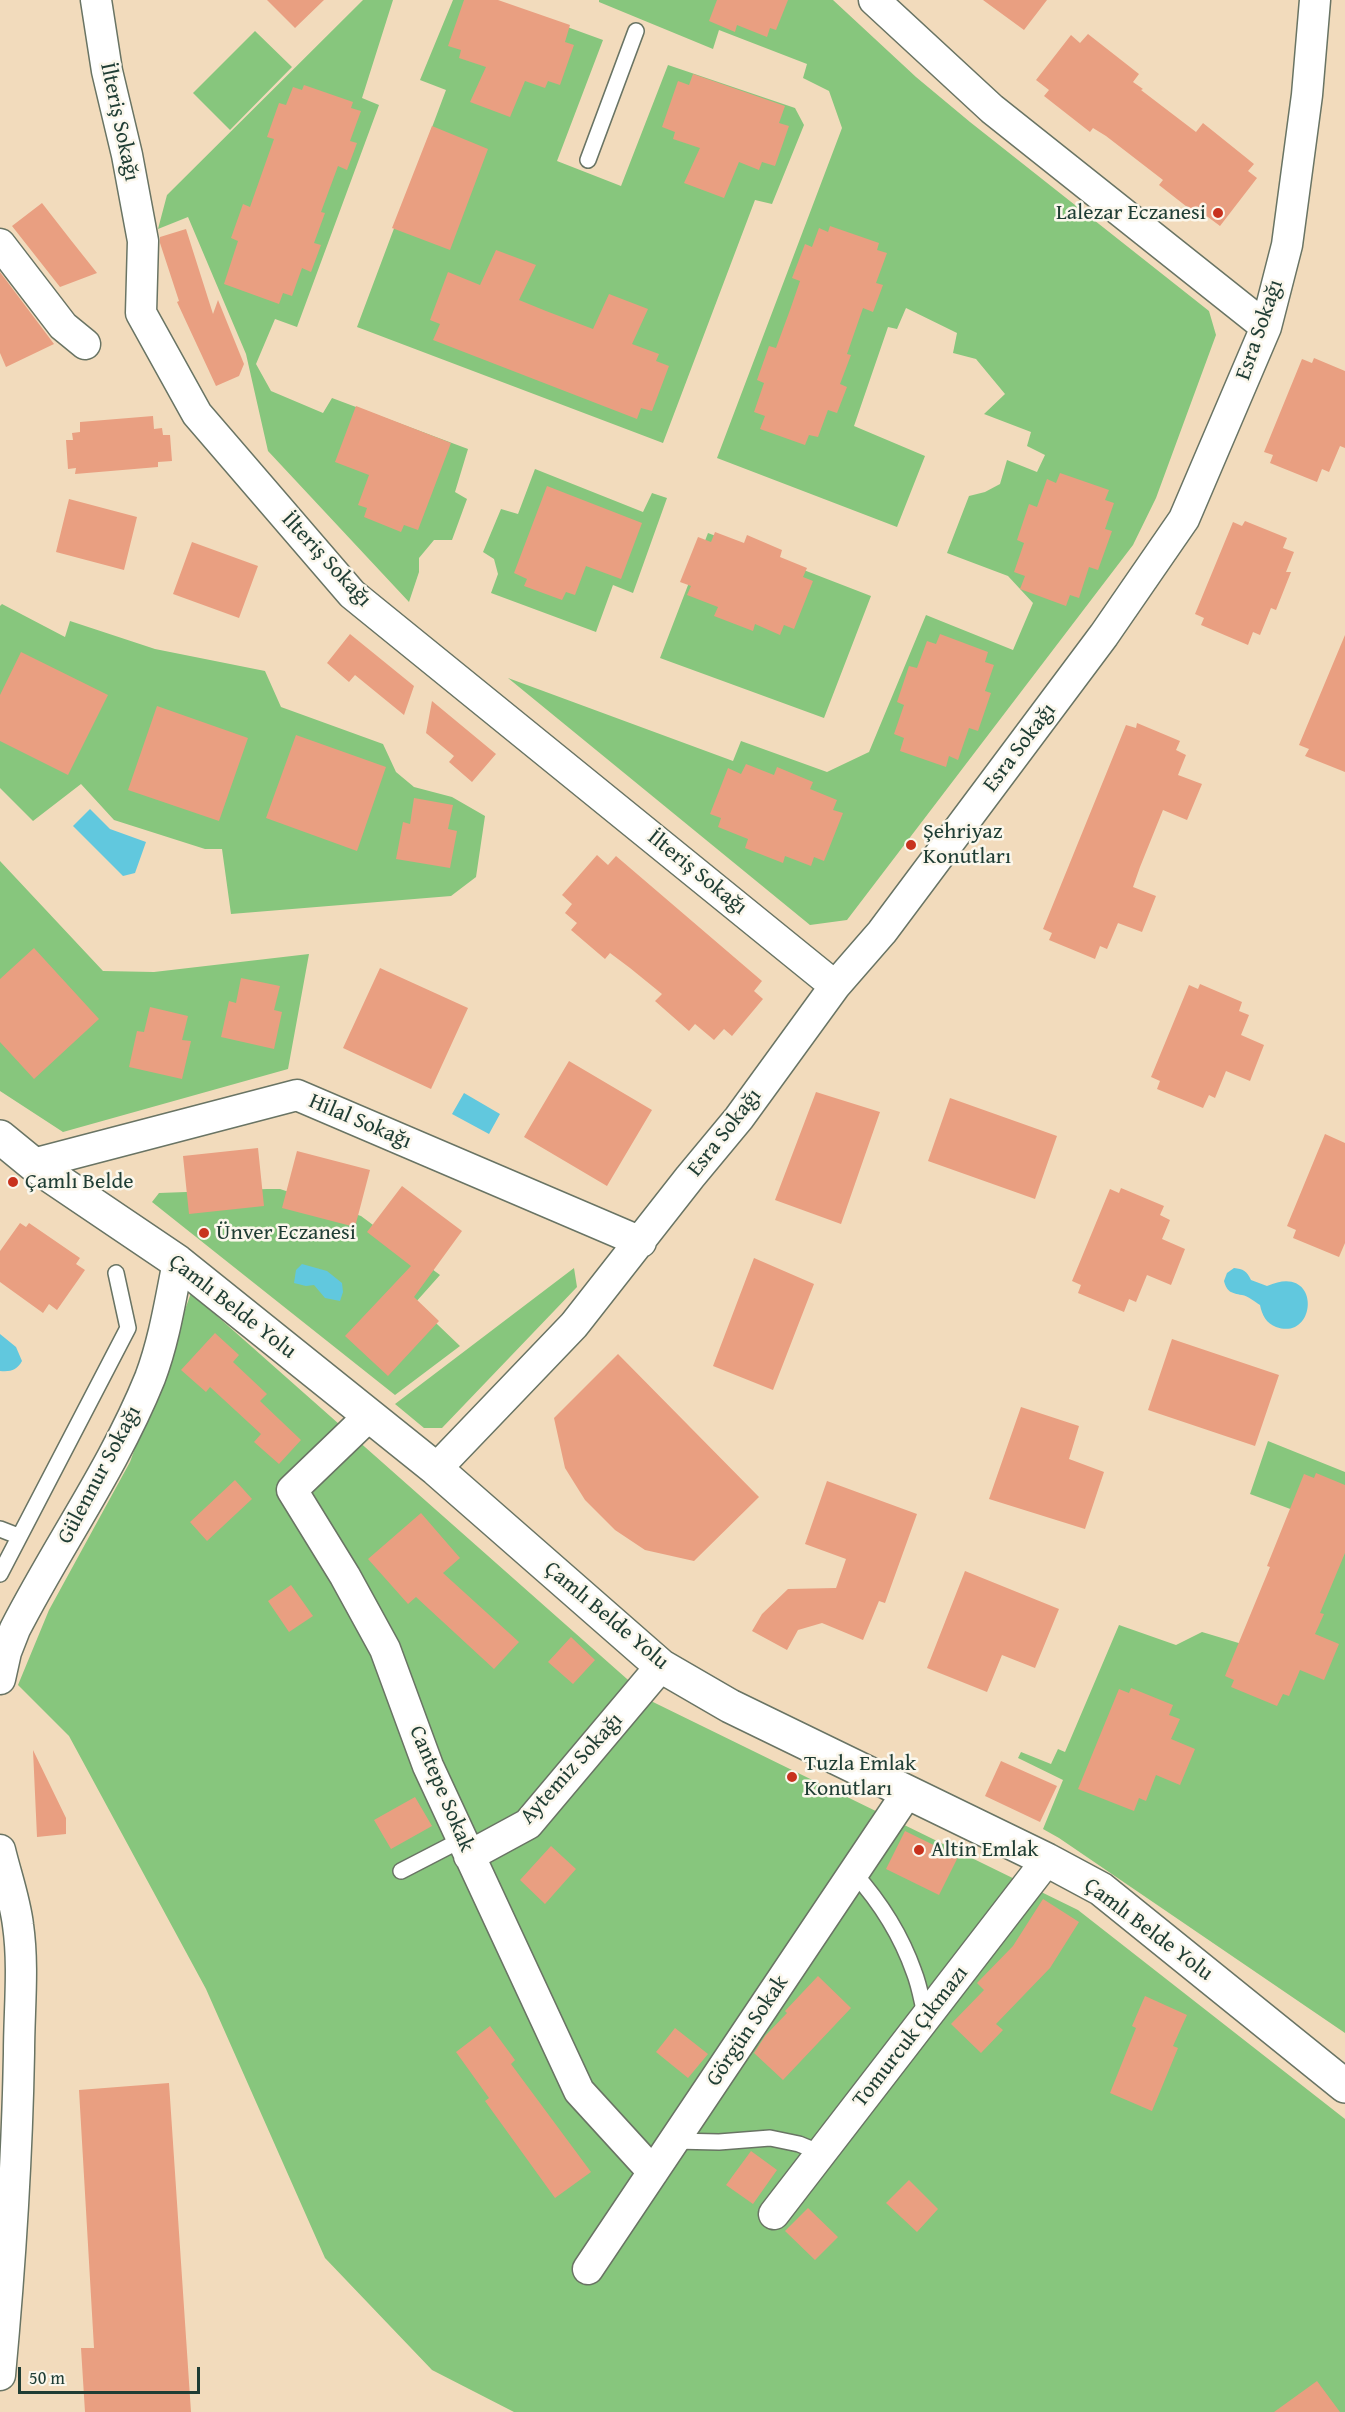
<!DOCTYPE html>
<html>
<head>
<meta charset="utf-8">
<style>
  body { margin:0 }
  #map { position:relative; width:1345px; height:2412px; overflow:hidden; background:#f2dbbc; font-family:"Gentium Book Plus",serif }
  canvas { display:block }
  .scale { position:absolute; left:18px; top:2367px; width:182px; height:27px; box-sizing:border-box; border:3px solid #1f3d34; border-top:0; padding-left:8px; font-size:18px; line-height:21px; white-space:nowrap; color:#1f3d34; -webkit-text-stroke:4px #fbf7ec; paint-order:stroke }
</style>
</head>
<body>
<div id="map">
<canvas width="1345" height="2412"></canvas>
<div class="scale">50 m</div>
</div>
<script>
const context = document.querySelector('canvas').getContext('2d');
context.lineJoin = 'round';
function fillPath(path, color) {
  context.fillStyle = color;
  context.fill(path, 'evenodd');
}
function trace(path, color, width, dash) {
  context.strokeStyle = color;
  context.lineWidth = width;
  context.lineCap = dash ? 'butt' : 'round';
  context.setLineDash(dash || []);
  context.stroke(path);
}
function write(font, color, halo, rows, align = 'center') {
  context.font = font + ' "Gentium Book Plus",serif';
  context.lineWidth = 5;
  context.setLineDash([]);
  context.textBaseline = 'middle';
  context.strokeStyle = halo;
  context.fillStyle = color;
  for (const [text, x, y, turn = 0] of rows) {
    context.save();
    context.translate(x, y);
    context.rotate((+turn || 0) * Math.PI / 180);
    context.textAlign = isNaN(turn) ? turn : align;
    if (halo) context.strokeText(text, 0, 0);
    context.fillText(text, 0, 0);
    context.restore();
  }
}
fillPath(new Path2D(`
  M 363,0 L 393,0 L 362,98 L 379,105 L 297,327 L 275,319 L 256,364 L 271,391 L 323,413 L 332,398 L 468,449 L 455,492 L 467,499 L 452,540 L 434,540 L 419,558 L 419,572 L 409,602 L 268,451 L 246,354 L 188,217 L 158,229 L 167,195 Z
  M 453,0 L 493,0 L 603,40 L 557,161 L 621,186 L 668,65 L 795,108 L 804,125 L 772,204 L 755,200 L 663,443 L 357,327 L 446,90 L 420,80 Z
  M 599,0 L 833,0 L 916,77 L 970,122 L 1209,311 L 1216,335 L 1156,498 L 1133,545 L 847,920 L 810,925 L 508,678 L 733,761 L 741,741 L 827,772 L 869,752 L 926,615 L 1013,650 L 1033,603 L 1008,576 L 947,553 L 969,496 L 985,492 L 1000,484 L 1007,460 L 1037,472 L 1045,455 L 1027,446 L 1031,432 L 984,414 L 1005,394 L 976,359 L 953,353 L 957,333 L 906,308 L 897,329 L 888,327 L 854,426 L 925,456 L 897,527 L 717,458 L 842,128 L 829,91 L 803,78 L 807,64 L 719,30 L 713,49 L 599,2 Z
  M 255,31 L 292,67 L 230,130 L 193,93 Z
  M 535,469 L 643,512 L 652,493 L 667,498 L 633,593 L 613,585 L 596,632 L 491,593 L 498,574 L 494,559 L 483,552 L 501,509 L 518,514 Z
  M 708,533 L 871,596 L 824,718 L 660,658 Z
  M 2,604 L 65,637 L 70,621 L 155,649 L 265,671 L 281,707 L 383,744 L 396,772 L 414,787 L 452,797 L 485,816 L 476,877 L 451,896 L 231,914 L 222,849 L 205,849 L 114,820 L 81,784 L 33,821 L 0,788 L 0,606 Z
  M 0,861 L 103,971 L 154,972 L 309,954 L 288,1069 L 63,1132 L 0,1091 Z
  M 267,1189 L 280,1189 L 361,1216 L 440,1275 L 415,1303 L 460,1346 L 395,1395 L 152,1202 L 159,1193 Z
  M 574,1268 L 577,1287 L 442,1428 L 424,1428 L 395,1404 Z
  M 191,1293 L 653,1702 L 1078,1910 L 1345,2119 L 1345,2412 L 514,2412 L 432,2370 L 325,2258 L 206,1989 L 69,1736 L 18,1685 L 49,1610 L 130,1462 Z
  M 1268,1441 L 1345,1472 L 1345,2033 L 1059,1838 L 1043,1829 L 1063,1780 L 1018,1758 L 1021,1752 L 1051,1764 L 1058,1749 L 1065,1752 L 1119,1625 L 1176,1645 L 1202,1632 L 1242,1644 L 1293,1510 L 1250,1494 Z`), '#87c67d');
fillPath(new Path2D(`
  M 90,809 L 110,829 L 146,842 L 135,873 L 123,876 L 73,826 Z
  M 464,1093 L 500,1114 L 489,1134 L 452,1114 Z
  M 302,1264 L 327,1271 L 342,1283 L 343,1292 L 340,1301 L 325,1298 L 314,1285 L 306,1286 L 294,1283 L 296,1270 Z
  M 1234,1268 C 1243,1269 1247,1271 1251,1280 L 1267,1286 C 1322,1261 1318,1342 1276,1327 C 1266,1323 1262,1315 1260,1305 C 1255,1302 1248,1296 1242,1295 C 1231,1293 1227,1292 1224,1281 L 1227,1273 Z
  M 0,1334 L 16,1347 L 22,1361 C 17,1370 11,1372 0,1371 Z`), '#61c8de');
fillPath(new Path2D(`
  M 267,0 L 324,0 L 295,28 Z
  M 464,0 L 498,0 L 570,25 L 565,42 L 574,45 L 560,85 L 548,81 L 545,88 L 525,81 L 510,117 L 470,102 L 486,67 L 459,58 L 461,50 L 448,46 Z
  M 717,0 L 788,0 L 776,30 L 770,28 L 767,37 L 737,25 L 735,32 L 709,21 Z
  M 983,0 L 1047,0 L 1024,30 Z
  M 1088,34 L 1139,74 L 1133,82 L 1143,89 L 1141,90 L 1196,132 L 1203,123 L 1254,164 L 1248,171 L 1257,178 L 1220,226 L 1208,217 L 1205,221 L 1159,185 L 1163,180 L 1106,136 L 1093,128 L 1090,132 L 1044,96 L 1049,90 L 1036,80 L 1071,35 L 1080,43 Z
  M 693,74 L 785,106 L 779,123 L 789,126 L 775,166 L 762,162 L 759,170 L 739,162 L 724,198 L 684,183 L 700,148 L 673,139 L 675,132 L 662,127 L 678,81 L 689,85 Z
  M 304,85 L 353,102 L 351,108 L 361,111 L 350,141 L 357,143 L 347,170 L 338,166 L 321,212 L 325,213 L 314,243 L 321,245 L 311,272 L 302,268 L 292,296 L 283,293 L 279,304 L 224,284 L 238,241 L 231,238 L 243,204 L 250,207 L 274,139 L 267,137 L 279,103 L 286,105 L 293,87 L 302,90 Z
  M 432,126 L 488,149 L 450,250 L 392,228 Z
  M 42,203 L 70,239 L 97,273 L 60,287 L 12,226 Z
  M 830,226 L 879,243 L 877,250 L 887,253 L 876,283 L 883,285 L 873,312 L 863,308 L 847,354 L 851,355 L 840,384 L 847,387 L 837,413 L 828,410 L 818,437 L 809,435 L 805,445 L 760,429 L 765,416 L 754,412 L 764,383 L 757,380 L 769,346 L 776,348 L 790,310 L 800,281 L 792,278 L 805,244 L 812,247 L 819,228 L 828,232 Z
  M 186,229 L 213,314 L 218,300 L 244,364 L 239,376 L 216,386 L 177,302 L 179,301 L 160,243 L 160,237 Z
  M 496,250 L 536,265 L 519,300 L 546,311 L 593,329 L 609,294 L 648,309 L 632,344 L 659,354 L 656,361 L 669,366 L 652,411 L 641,408 L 637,419 L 433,340 L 440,324 L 430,320 L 448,272 L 480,285 Z
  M 0,272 L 54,344 L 6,367 L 0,353 Z
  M 1314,358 L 1345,371 L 1345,448 L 1340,446 L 1329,472 L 1322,469 L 1317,482 L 1270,463 L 1273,455 L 1264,452 L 1302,359 L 1312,363 Z
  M 356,406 L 451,443 L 418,530 L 404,525 L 401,532 L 364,517 L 367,508 L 358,505 L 369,475 L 335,462 Z
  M 153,416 L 154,429 L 162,428 L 163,435 L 170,435 L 172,461 L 158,462 L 158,467 L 75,474 L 76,468 L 68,469 L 66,440 L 73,440 L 72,433 L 80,432 L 80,422 Z
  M 1060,473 L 1109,490 L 1105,500 L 1114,503 L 1105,529 L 1112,531 L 1098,570 L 1089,567 L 1079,598 L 1070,595 L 1066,606 L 1020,589 L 1025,576 L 1014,572 L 1024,543 L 1017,540 L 1029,504 L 1037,507 L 1047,479 L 1056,483 Z
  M 547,486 L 642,523 L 621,579 L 586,566 L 575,595 L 566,592 L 562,600 L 524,586 L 527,579 L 514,573 Z
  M 69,499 L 137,517 L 124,570 L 56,552 Z
  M 1245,521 L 1287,538 L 1283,548 L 1294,552 L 1286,572 L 1291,572 L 1276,610 L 1271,608 L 1260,635 L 1253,632 L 1248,645 L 1201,625 L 1204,618 L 1195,614 L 1233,522 L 1242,526 Z
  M 715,532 L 744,543 L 747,535 L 782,550 L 780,557 L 807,568 L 803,577 L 813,581 L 794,629 L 784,625 L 780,635 L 755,624 L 753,631 L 714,616 L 718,607 L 687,595 L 691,586 L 680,582 L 698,537 L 711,542 Z
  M 192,542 L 258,566 L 239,618 L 173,594 Z
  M 350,634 L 414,686 L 404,715 L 355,675 L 349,682 L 327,663 Z
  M 940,634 L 988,652 L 985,662 L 994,665 L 985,691 L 991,693 L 978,731 L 969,728 L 958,760 L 949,756 L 946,767 L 900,751 L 904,738 L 894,734 L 904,705 L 897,702 L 909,666 L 917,668 L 927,641 L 936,644 Z
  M 1345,635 L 1345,772 L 1305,756 L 1309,749 L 1299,745 Z
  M 21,652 L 108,695 L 68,775 L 0,741 L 0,695 Z
  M 432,701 L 496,754 L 472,782 L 449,762 L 454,756 L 426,733 Z
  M 157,706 L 248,738 L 219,821 L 128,790 Z
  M 1137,723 L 1180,741 L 1176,750 L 1186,755 L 1178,775 L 1202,784 L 1187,820 L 1163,810 L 1140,867 L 1133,887 L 1156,896 L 1142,932 L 1118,923 L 1107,949 L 1100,946 L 1095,959 L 1049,940 L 1052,933 L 1043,929 L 1126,725 L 1136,728 Z
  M 296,735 L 386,767 L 357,851 L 266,818 Z
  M 746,764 L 774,775 L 777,767 L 813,782 L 810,789 L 837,800 L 833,810 L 843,813 L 824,861 L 814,857 L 811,866 L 785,856 L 783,863 L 745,848 L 748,839 L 718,827 L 721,818 L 710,814 L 728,768 L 741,774 Z
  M 414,798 L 453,805 L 448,829 L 457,831 L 450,868 L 396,859 L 403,822 L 410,824 Z
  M 597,855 L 608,865 L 616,856 L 762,981 L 754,991 L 763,999 L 732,1036 L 724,1029 L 714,1040 L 695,1024 L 689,1031 L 655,1001 L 662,994 L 630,968 L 610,953 L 605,959 L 571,930 L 577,923 L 565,913 L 572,904 L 562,895 Z
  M 34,948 L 99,1019 L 34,1079 L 0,1042 L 0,979 Z
  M 380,968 L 468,1008 L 431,1089 L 343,1048 Z
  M 241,978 L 280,986 L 274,1010 L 282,1012 L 274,1049 L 221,1037 L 229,1001 L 236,1003 Z
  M 1200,984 L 1242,1002 L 1239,1011 L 1249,1015 L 1241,1035 L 1264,1045 L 1250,1081 L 1226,1071 L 1215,1098 L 1209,1095 L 1203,1108 L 1157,1089 L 1160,1081 L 1151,1077 L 1189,985 L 1198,989 Z
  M 150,1007 L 188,1016 L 182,1040 L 191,1041 L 182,1079 L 129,1067 L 137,1031 L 144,1032 Z
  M 569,1061 L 652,1110 L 607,1186 L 524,1137 Z
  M 816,1092 L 880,1112 L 841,1224 L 775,1200 Z
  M 950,1098 L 1057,1136 L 1035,1199 L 928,1161 Z
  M 1325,1134 L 1345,1143 L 1345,1243 L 1339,1257 L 1293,1238 L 1296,1230 L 1287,1226 Z
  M 258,1148 L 264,1206 L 189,1214 L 183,1156 Z
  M 297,1151 L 370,1170 L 355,1227 L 282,1208 Z
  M 402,1186 L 462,1231 L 414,1297 L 439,1321 L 388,1376 L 345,1336 L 411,1266 L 367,1232 Z
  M 1121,1188 L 1164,1206 L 1160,1215 L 1170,1220 L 1162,1239 L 1185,1249 L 1171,1285 L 1147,1275 L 1136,1302 L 1129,1299 L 1124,1312 L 1078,1293 L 1081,1285 L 1072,1281 L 1110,1189 L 1119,1193 Z
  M 20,1223 L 26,1227 L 29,1223 L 80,1258 L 76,1264 L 85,1270 L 57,1310 L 49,1304 L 43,1313 L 0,1282 L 0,1251 Z
  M 754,1258 L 814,1284 L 773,1390 L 713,1366 Z
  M 215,1333 L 239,1355 L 233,1362 L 267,1394 L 260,1401 L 301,1440 L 279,1464 L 254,1442 L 261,1434 L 210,1387 L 206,1392 L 181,1370 Z
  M 1172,1339 L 1279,1375 L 1255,1446 L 1148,1410 Z
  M 618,1354 L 759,1497 L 694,1561 L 645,1550 L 615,1530 L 585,1500 L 565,1468 L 554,1418 Z
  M 1021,1407 L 1079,1426 L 1069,1459 L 1104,1472 L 1085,1529 L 989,1499 Z
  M 1316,1473 L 1345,1485 L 1345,1553 L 1320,1613 L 1324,1614 L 1315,1634 L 1339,1644 L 1324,1680 L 1300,1670 L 1289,1696 L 1283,1694 L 1277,1706 L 1231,1687 L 1234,1680 L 1225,1676 L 1270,1567 L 1267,1566 L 1304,1474 L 1314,1478 Z
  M 235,1480 L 252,1499 L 207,1541 L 190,1522 Z
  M 827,1481 L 917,1514 L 885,1603 L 879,1601 L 863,1640 L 822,1623 L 798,1630 L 787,1650 L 752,1631 L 762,1614 L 788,1589 L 836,1588 L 846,1559 L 805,1544 Z
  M 421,1513 L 460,1558 L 443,1573 L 519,1642 L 494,1669 L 416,1597 L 408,1604 L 368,1559 Z
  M 965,1571 L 1059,1609 L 1035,1668 L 1002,1655 L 987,1692 L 927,1668 Z
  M 291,1585 L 313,1616 L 289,1632 L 268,1601 Z
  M 571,1637 L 595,1660 L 573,1684 L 548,1662 Z
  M 1131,1688 L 1173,1705 L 1169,1715 L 1180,1719 L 1171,1739 L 1195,1749 L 1180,1785 L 1156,1775 L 1146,1801 L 1139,1798 L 1134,1811 L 1078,1789 L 1119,1689 L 1129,1693 Z
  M 33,1750 L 66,1818 L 66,1834 L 37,1837 Z
  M 1001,1761 L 1057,1786 L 1040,1822 L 985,1796 Z
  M 415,1797 L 432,1826 L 391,1849 L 374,1820 Z
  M 905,1831 L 958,1857 L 939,1895 L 886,1869 Z
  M 551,1846 L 576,1869 L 545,1904 L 520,1880 Z
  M 1043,1899 L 1079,1922 L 1050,1968 L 996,2024 L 1003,2030 L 981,2053 L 951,2024 L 984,1990 L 977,1983 L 1013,1946 Z
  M 818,1976 L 851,2008 L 783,2080 L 754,2053 L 765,2036 L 787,2013 L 785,2011 Z
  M 1145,1996 L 1187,2015 L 1173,2046 L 1178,2048 L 1152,2111 L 1110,2093 L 1136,2028 L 1132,2026 Z
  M 490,2026 L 515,2060 L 511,2064 L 591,2172 L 555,2198 L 485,2101 L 489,2098 L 456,2052 Z
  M 675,2028 L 708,2054 L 688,2078 L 656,2052 Z
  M 169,2083 L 191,2412 L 85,2412 L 81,2348 L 94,2348 L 79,2090 Z
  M 751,2151 L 777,2170 L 753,2204 L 726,2185 Z
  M 909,2180 L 938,2209 L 917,2232 L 886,2203 Z
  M 808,2208 L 838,2237 L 815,2260 L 785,2231 Z
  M 1317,2381 L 1340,2412 L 1274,2412 Z`), '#e99f81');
const service = new Path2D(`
  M 588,160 L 636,31
  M 0,1529 L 18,1536
  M 0,1574 L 128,1328 L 116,1273
  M 401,1871 L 461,1840
  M 854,1873 C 880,1902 901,1935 914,1972 C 920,1987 922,2003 926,2018
  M 674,2141 L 719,2142 L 770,2138 L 799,2144 L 821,2153`);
const minor = new Path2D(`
  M 96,0 L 107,71 L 127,155 L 143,241 L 141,313 L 197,414 L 352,594 L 835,986
  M 874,0 L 992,109 L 1266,327
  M 0,244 L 63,326 L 85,344
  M 33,1164 L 297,1095 L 641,1242
  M 369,1416 L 292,1490 L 345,1576 L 385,1649 L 428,1766 L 579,2091 L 653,2172
  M 436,1469 L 574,1325 L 690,1177 L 739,1118 L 835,986 L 882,932 L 1104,635 L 1184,519 L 1266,327 L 1287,245 L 1307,95 L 1315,0
  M 0,1679 L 6,1652 L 15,1629 C 58,1545 114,1467 150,1378 C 164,1341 170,1302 178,1262
  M 0,1850 C 6,1875 15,1900 18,1925 C 24,1967 19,2011 19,2053 C 17,2161 10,2268 0,2375
  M 469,1856 L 528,1824 L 661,1666
  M 774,2214 L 1047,1860
  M 588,2269 L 907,1793`);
const tertiary = new Path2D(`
  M 0,1137 L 33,1164 L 178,1262 L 436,1469 L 661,1666 L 730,1706 L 1047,1860 L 1101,1889 L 1345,2086`);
trace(service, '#697464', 18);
trace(minor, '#697464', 33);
trace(tertiary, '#697464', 36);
trace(service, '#fff', 15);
trace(minor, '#fff', 30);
trace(tertiary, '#fff', 33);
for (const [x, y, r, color] of [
  [1218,213,6,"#c8321e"],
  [911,845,6,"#c8321e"],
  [13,1182,6,"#c8321e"],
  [204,1233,6,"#c8321e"],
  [792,1777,6,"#c8321e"],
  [919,1850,6,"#c8321e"]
]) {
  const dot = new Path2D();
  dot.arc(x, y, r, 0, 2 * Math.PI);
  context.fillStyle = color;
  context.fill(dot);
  trace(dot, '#fbf7ec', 2);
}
write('22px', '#1f3d34', '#fbf7ec', [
  ["İlteriş Sokağı",119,122,78],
  ["Esra Sokağı",1260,330,-71],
  ["İlteriş Sokağı",326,560,47],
  ["Esra Sokağı",1020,748,-53],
  ["İlteriş Sokağı",697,873,39],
  ["Hilal Sokağı",360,1122,23],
  ["Esra Sokağı",725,1133,-52],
  ["Çamlı Belde Yolu",232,1307,38],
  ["Gülennur Sokağı",100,1475,-62],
  ["Çamlı Belde Yolu",606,1616,40],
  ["Aytemiz Sokağı",572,1769,-48],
  ["Cantepe Sokak",441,1789,67],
  ["Çamlı Belde Yolu",1148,1930,37],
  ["Görgün Sokak",748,2031,-56],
  ["Tomurcuk Çıkmazı",911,2037,-52]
]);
write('22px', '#1f3d34', '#fbf7ec', [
  ["Lalezar Eczanesi",1206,213,"right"],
  ["Şehriyaz",923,832],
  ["Konutları",923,857],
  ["Çamlı Belde",25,1182],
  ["Ünver Eczanesi",216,1233],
  ["Tuzla Emlak",804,1764],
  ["Konutları",804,1789],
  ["Altin Emlak",931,1850]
], 'left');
</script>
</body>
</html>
